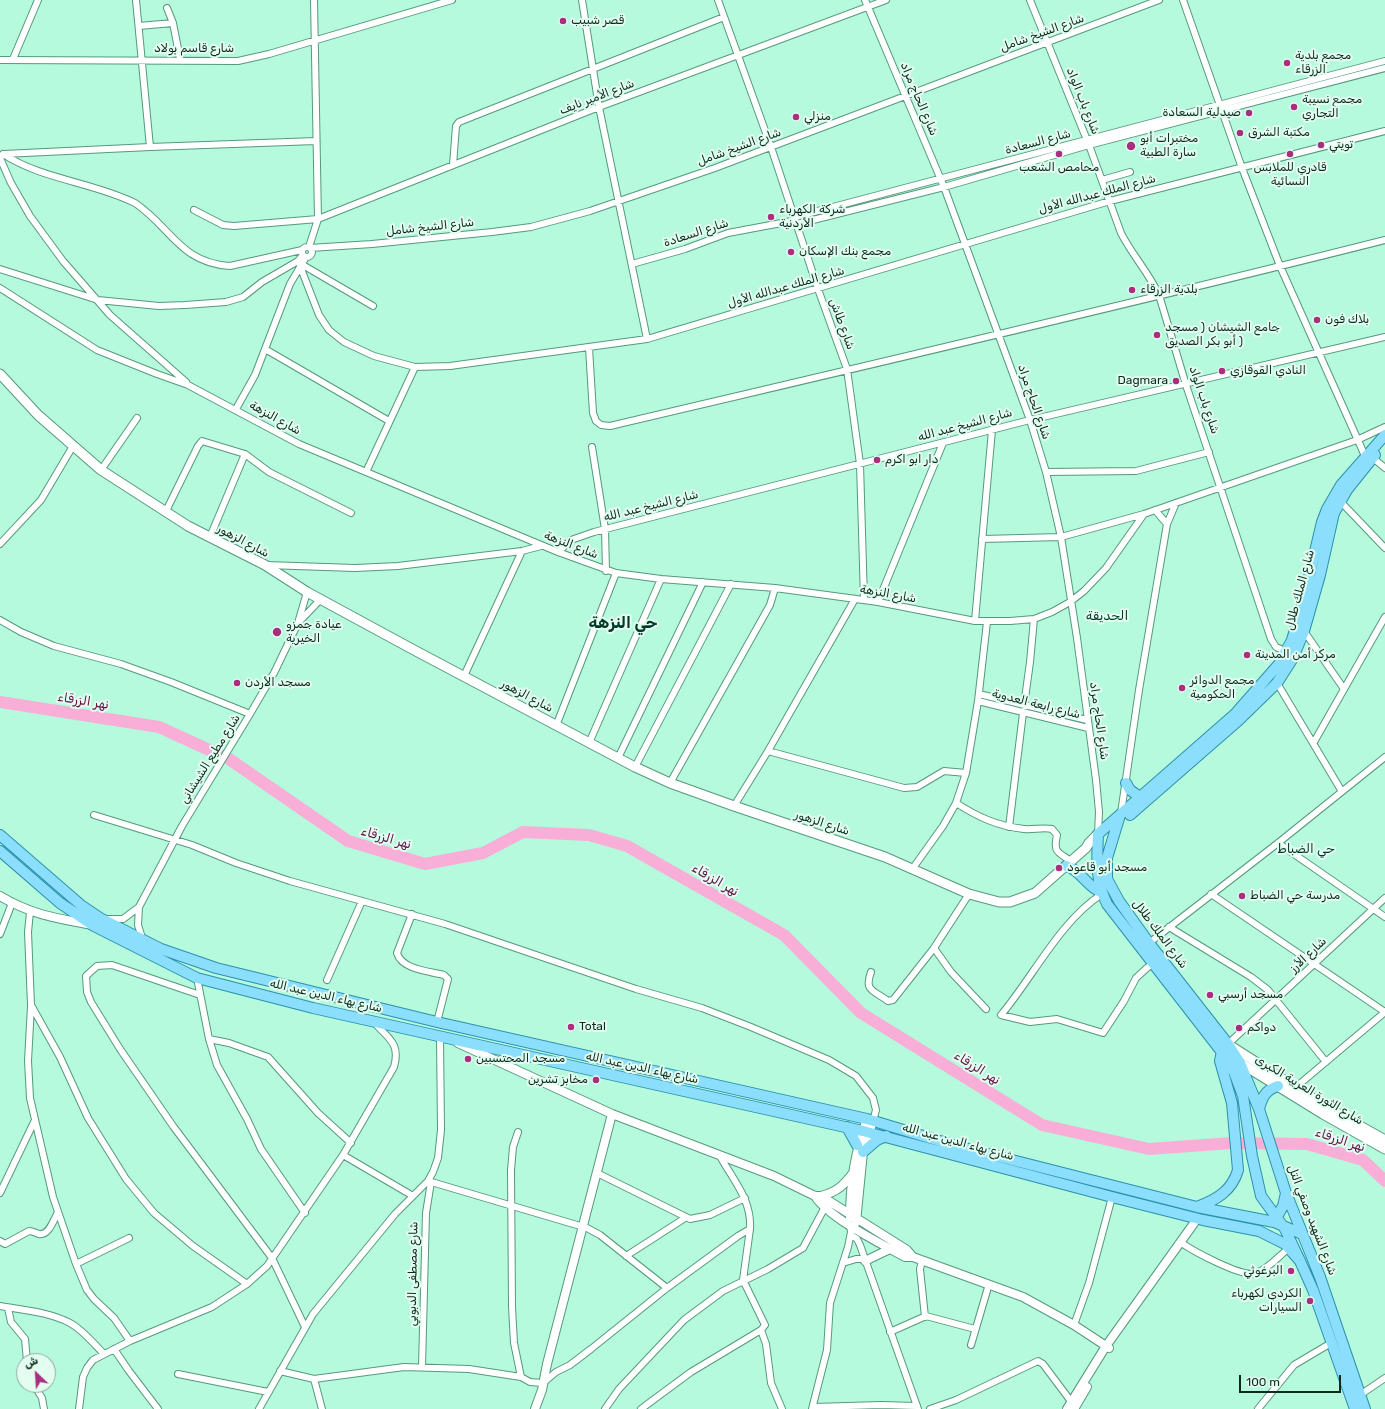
<!DOCTYPE html>
<html>
<head>
<meta charset="utf-8">
<style>
  body { margin:0 }
  #map { position:relative; width:1385px; height:1409px; overflow:hidden; background:#b5fadc; font-family:Rubik,"Noto Sans Arabic",sans-serif }
  canvas { display:block }
  .north { position:absolute; left:16px; top:1353px; width:40px; height:40px; box-sizing:border-box; background:#e3fdf1; border:1px solid #8da99d; border-radius:50%; rotate:335deg; font-size:11px; font-weight:700; line-height:16px; text-align:center; color:#0d2a1f }
  .north::after { content:''; display:block; margin:auto; width:14px; height:18px; background:#ab2e7e; clip-path:polygon(50% 0,100% 100%,50% 72%,0 100%) }
  .scale { position:absolute; left:1239px; top:1375px; width:102px; height:18px; box-sizing:border-box; border:2px solid #0d2a1f; border-top:0; padding-left:5px; font-size:12px; line-height:14px; white-space:nowrap; color:#0d2a1f; -webkit-text-stroke:3px #e3fdf1; paint-order:stroke }
</style>
</head>
<body>
<div id="map">
<canvas width="1385" height="1409"></canvas>
<div class="north">ش</div>
<div class="scale">100 m</div>
</div>
<script>
const context = document.querySelector('canvas').getContext('2d');
context.lineJoin = 'round';
function trace(path, color, width, dash) {
  context.strokeStyle = color;
  context.lineWidth = width;
  context.lineCap = dash ? 'butt' : 'round';
  context.setLineDash(dash || []);
  context.stroke(path);
}
function write(font, color, halo, rows, align = 'center') {
  context.font = font + ' Rubik,"Noto Sans Arabic",sans-serif';
  context.lineWidth = 4;
  context.setLineDash([]);
  context.textBaseline = 'middle';
  context.strokeStyle = halo;
  context.fillStyle = color;
  for (const [text, x, y, turn = 0] of rows) {
    context.save();
    context.translate(x, y);
    context.rotate((+turn || 0) * Math.PI / 180);
    context.textAlign = isNaN(turn) ? turn : align;
    if (halo) context.strokeText(text, 0, 0);
    context.fillText(text, 0, 0);
    context.restore();
  }
}
trace(new Path2D(`
  M 0,702 L 159,727 L 229,759 L 348,841 L 425,864 L 483,853 L 523,832 L 589,835 L 627,846 L 784,935 L 861,1013 L 1042,1125 L 1149,1149 L 1232,1143 L 1307,1144 L 1363,1160 L 1385,1181`), '#f8aed6', 12);
const minor = new Path2D(`
  M 136,0 L 150,147
  M 582,0 L 599,107 L 647,339
  M 718,0 L 771,147 L 818,289 L 847,369 L 860,464 L 864,600
  M 865,0 L 944,187 L 1030,420 L 1046,472 L 1061,537 L 1077,638 L 1096,780 L 1099,812 L 1098,834
  M 1030,0 L 1089,145 L 1121,233 C 1132,255 1149,273 1159,295 L 1186,385 L 1271,639 L 1276,647 L 1287,652
  M 1183,0 L 1242,168 L 1280,266 L 1365,456
  M 167,8 L 173,23 L 180,59
  M 139,26 L 173,23
  M 13,59 L 38,0
  M 0,60 L 238,61 L 269,54 L 452,0
  M 3,154 C 43,180 93,182 135,203 C 171,227 180,263 230,266 L 302,250
  M 4,154 L 150,147 L 316,141
  M 0,158 L 11,183 L 30,216 L 63,261 L 110,315 L 186,382
  M 453,165 L 456,126 L 459,122 L 724,17
  M 1102,180 L 1130,172
  M 194,210 L 223,225 L 234,226 L 318,219 L 599,107 L 886,0
  M 793,220 L 795,217 L 1385,61
  M302 252a5 5 0 1 1 10 0a5 5 0 1 1-10 0Z
  M 309,247 L 318,219 L 314,0
  M 310,248 L 372,244 L 492,232 L 531,227 L 590,211 L 715,168 L 1159,0
  M 301,264 L 373,306
  M 632,264 L 685,249 L 728,233 L 792,221 L 797,224 L 944,187 L 1089,145 L 1385,68
  M 300,266 L 319,315 L 329,330 L 344,342 L 374,356 L 415,367 L 450,366 L 647,339 L 1110,201 L 1385,131
  M 0,269 L 98,300 L 159,306 L 185,305 L 226,302 L 243,297 L 262,282 L 298,261 L 303,255
  M 0,288 L 97,350 L 157,374 L 188,385 L 299,444 L 558,552 L 616,573 L 661,579 L 775,588 L 878,602 L 975,621 L 1010,621 L 1034,619 L 1052,612 L 1070,602 L 1084,591 L 1106,568 L 1144,514
  M 589,348 L 593,413 L 596,421 L 601,425 L 610,426 C 869,365 1128,305 1385,240
  M 265,349 L 389,421
  M 236,409 L 255,375 L 290,284 L 306,257
  M 592,447 L 605,529 L 606,571
  M 1373,458 L 1385,468
  M 101,470 L 137,418
  M 366,472 L 415,367
  M 1046,472 L 1136,471 L 1209,452
  M 1340,501 L 1385,548
  M 1155,510 L 1167,524
  M 166,511 L 198,446 L 202,441 L 245,454 L 269,472 L 351,513
  M 210,537 L 245,454
  M 982,539 L 1061,537 L 1144,514 L 1357,440 L 1385,427
  M 0,544 L 41,500 L 73,446
  M 558,552 L 571,540 L 594,532 L 1030,420 L 1385,337
  M 266,565 L 355,568 L 398,566 L 522,551 L 541,546
  M 878,602 L 943,443
  M 0,620 L 21,632 L 54,646 L 121,664 L 171,682 L 250,714
  M 975,621 L 992,430
  M 298,623 L 321,599
  M 1304,631 L 1344,689
  M 464,676 L 522,551
  M 1277,683 L 1341,790
  M 979,694 L 1087,720
  M 978,701 L 1088,728
  M 1024,706 L 1030,662 L 1034,619
  M 556,726 L 616,573
  M 1314,742 L 1385,617
  M 589,743 L 661,579
  M 768,751 L 904,788 L 917,787 L 944,771 L 966,773
  M 618,758 L 703,582
  M 635,767 L 731,584
  M 670,783 L 770,605 L 775,588
  M 956,803 C 978,817 997,826 1024,829 C 1033,830 1043,827 1052,829 L 1057,835 C 1053,853 1058,852 1071,861
  M 734,806 L 768,751 L 855,599
  M 1121,813 L 1139,690 L 1167,524 L 1176,503
  M 94,815 L 192,845 L 236,863 L 290,881 L 445,924 L 636,989 L 702,1008 L 751,1027 L 829,1060 L 856,1076 L 873,1098 L 876,1110 L 873,1121
  M 1009,827 L 1023,713
  M 1278,843 L 1385,917
  M 913,868 L 943,826 L 956,803 L 966,773 L 978,701 L 987,622
  M 1102,894 C 1060,921 1033,977 1001,1015 L 1030,1022 L 1057,1019 L 1103,1033 L 1124,1001 L 1136,978 L 1148,967 L 1153,965
  M 1211,894 L 1385,1012
  M 30,912 L 28,932 L 31,1005 L 60,1057 L 88,1118 L 126,1179 L 154,1213 L 193,1246 L 247,1284
  M 412,914 L 397,953 C 402,970 429,971 444,975 L 448,979 L 437,1022
  M 107,919 L 123,919 L 139,907
  M 1169,927 L 1251,977 L 1268,990 L 1326,1062
  M 0,934 L 12,903
  M 142,938 L 138,925 L 139,907 L 182,826 L 250,714 L 274,673 L 298,623 L 307,592
  M 1149,943 L 1278,843 L 1385,757
  M 934,948 L 951,972 L 986,1009
  M 871,972 C 864,991 873,990 888,1001 L 893,1000 L 934,948 L 969,894
  M 197,978 L 209,1039 L 217,1065 L 247,1119 L 261,1149 L 305,1213
  M 327,980 L 362,901
  M 200,995 L 112,965 L 97,966 L 86,976 L 87,992 L 91,1002 L 120,1049 L 173,1126 L 272,1258 L 305,1327
  M 31,1006 L 28,1061 L 30,1098 L 53,1197 L 76,1264 L 87,1290 L 94,1299 L 114,1318 L 130,1341
  M 209,1039 L 229,1043 L 268,1057 L 318,1113 L 351,1143
  M 1228,1044 L 1385,898
  M 1296,1087 L 1385,1012
  M 518,1132 L 513,1147 L 511,1170 L 512,1307 L 514,1343 L 521,1377
  M 343,1155 L 413,1196
  M 597,1173 L 690,1219 L 710,1215 L 745,1198
  M 428,1181 L 587,1228 L 600,1235 L 667,1288
  M 0,1193 L 34,1122
  M 750,1229 L 743,1280 L 765,1325 L 761,1330
  M 851,1235 L 857,1239 L 860,1245 L 918,1409
  M 0,1241 L 5,1244 L 29,1231 C 33,1231 35,1233 39,1234 C 49,1236 54,1219 58,1212
  M 1180,1242 C 1193,1251 1244,1279 1257,1273 C 1269,1268 1279,1256 1289,1248
  M 626,1256 L 685,1218
  M 922,1260 L 920,1269 L 925,1317
  M 843,1263 L 856,1259 L 864,1259
  M 76,1264 L 129,1238
  M 0,1306 C 23,1310 49,1312 70,1323 C 83,1330 94,1344 104,1354
  M 8,1308 L 11,1322 L 25,1339 L 27,1361
  M 1074,1325 L 1089,1283 L 1112,1197
  M 890,1332 L 926,1316 L 975,1329
  M 971,1345 L 989,1284
  M 114,1349 L 129,1371 L 158,1409
  M 422,1367 L 426,1213 L 431,1182
  M 280,1371 L 314,1379 L 404,1367 L 469,1369 L 521,1377 L 530,1382 L 543,1383 L 556,1372 L 570,1365 L 591,1349 L 667,1288 L 738,1236 L 750,1229 C 752,1200 733,1180 720,1156
  M 178,1374 L 268,1392
  M 314,1379 L 322,1409
  M 34,1385 L 42,1398 L 44,1409
  M 1360,1395 L 1385,1378
  M 813,1407 L 881,1405 L 917,1406
  M 79,1409 L 83,1377 L 87,1368 L 93,1360 L 130,1341 L 212,1307 L 247,1284 L 267,1266 L 343,1155 L 394,1067 C 401,1042 387,1038 374,1022
  M 259,1409 L 313,1314 L 395,1214 L 428,1181 L 433,1172 L 438,1158 L 441,1130 L 440,1036
  M 605,1409 L 619,1389 L 684,1320 L 723,1291 L 768,1269 L 803,1248 L 825,1207
  M 641,1409 L 691,1372 L 761,1330 L 766,1344 L 771,1383 L 782,1409
  M 812,1409 L 827,1350 L 830,1303 L 848,1247 L 851,1232 L 850,1225
  M 930,1409 L 956,1400 L 1038,1361 L 1043,1364 L 1073,1404
  M 1258,1409 L 1294,1365 L 1331,1343`);
const tertiary = new Path2D(`
  M 0,896 C 32,915 56,918 92,925
  M 458,1043 L 612,1114 L 774,1176 L 815,1196 L 821,1196 L 907,1250 L 913,1257
  M 815,1196 C 829,1218 880,1243 905,1257 L 913,1257 L 1023,1297 L 1074,1325 L 1109,1348
  M 821,1196 C 837,1192 844,1185 853,1173
  M 850,1218 C 850,1184 855,1151 867,1119
  M 856,1222 L 863,1152 L 873,1121
  M 865,1261 L 890,1249
  M 535,1409 L 542,1390 L 547,1364 L 612,1114
  M 1067,1409 L 1106,1346 L 1197,1219
  M 1074,1409 L 1087,1387`);
const secondary = new Path2D(`
  M 0,374 L 38,415 L 101,470 L 188,526 L 265,565 L 307,592 L 414,650 L 635,767 L 670,783 L 734,806 L 885,857 L 969,894 L 999,902 L 1010,902 L 1035,893 L 1086,848 L 1089,843 L 1098,834
  M 1229,1045 L 1328,1108 L 1385,1140
  M 1237,1061 L 1323,1114 L 1385,1149`);
const primary = new Path2D(`
  M 1126,783 L 1130,790 L 1140,797
  M 1120,815 L 1107,858 L 1107,879 L 1119,901 L 1149,943 L 1228,1044 L 1240,1063 L 1259,1109 L 1286,1193 L 1320,1277 L 1365,1409
  M 1130,815 L 1239,720 L 1277,683 L 1293,658 L 1304,631 L 1320,575 L 1334,513 L 1347,490 L 1375,455
  M 0,835 L 82,906 L 100,918 L 161,949 L 216,968 L 437,1022 L 867,1119 L 953,1145 L 1197,1207 L 1274,1222 L 1302,1234
  M 0,851 L 60,903 L 94,926 L 197,978 L 313,1008 L 863,1131 L 1112,1197 L 1203,1220 L 1259,1231 L 1285,1244 L 1300,1261
  M 1066,866 C 1081,870 1087,887 1101,892
  M 1259,1109 C 1262,1098 1265,1090 1278,1086
  M 847,1127 L 857,1145
  M 863,1152 L 877,1140 L 886,1136
  M 1197,1207 C 1216,1200 1232,1191 1238,1170 L 1232,1103 L 1220,1061 L 1222,1051
  M 1274,1222 L 1283,1206 L 1286,1193
  M 1355,1409 L 1313,1290 L 1300,1261 L 1285,1229 L 1261,1196 L 1252,1156 L 1243,1096 L 1234,1072 L 1221,1051 L 1107,904 C 1095,879 1097,861 1098,834 L 1235,714 L 1279,664 L 1292,640 L 1304,598 L 1322,522 L 1327,509 L 1341,485 L 1385,435`);
trace(minor, '#56997e', 8);
trace(tertiary, '#56997e', 10);
trace(secondary, '#56997e', 11);
trace(primary, '#2c91ad', 12);
trace(minor, '#fff', 6);
trace(tertiary, '#fff', 8);
trace(secondary, '#fff', 9);
trace(primary, '#8bdffc', 10);
for (const [x, y, r, color] of [
  [563,21,4,"#ab2e7e"],
  [1287,63,4,"#ab2e7e"],
  [1294,107,4,"#ab2e7e"],
  [1249,113,4,"#ab2e7e"],
  [796,117,4,"#ab2e7e"],
  [1240,133,4,"#ab2e7e"],
  [1321,145,4,"#ab2e7e"],
  [1131,146,5,"#ab2e7e"],
  [1059,154,4,"#ab2e7e"],
  [1290,154,4,"#ab2e7e"],
  [771,217,4,"#ab2e7e"],
  [791,252,4,"#ab2e7e"],
  [1132,290,4,"#ab2e7e"],
  [1317,320,4,"#ab2e7e"],
  [1157,335,4,"#ab2e7e"],
  [1222,371,4,"#ab2e7e"],
  [1176,381,4,"#ab2e7e"],
  [877,460,4,"#ab2e7e"],
  [277,632,5,"#ab2e7e"],
  [1247,655,4,"#ab2e7e"],
  [237,683,4,"#ab2e7e"],
  [1182,688,4,"#ab2e7e"],
  [1059,868,4,"#ab2e7e"],
  [1242,896,4,"#ab2e7e"],
  [1210,995,4,"#ab2e7e"],
  [571,1027,4,"#ab2e7e"],
  [1239,1028,4,"#ab2e7e"],
  [468,1059,4,"#ab2e7e"],
  [596,1080,4,"#ab2e7e"],
  [1291,1271,4,"#ab2e7e"],
  [1310,1301,4,"#ab2e7e"]
]) {
  const dot = new Path2D();
  dot.arc(x, y, r, 0, 2 * Math.PI);
  context.fillStyle = color;
  context.fill(dot);
  trace(dot, '#e3fdf1', 1.5);
}
write('12px', '#0d2a1f', '#e3fdf1', [
  ["قصر شبيب",571,21],
  ["مجمع بلدية",1295,56],
  ["الزرقاء",1295,70],
  ["مجمع نسيبة",1302,100],
  ["التجاري",1302,114],
  ["صيدلية السعادة",1241,113,"right"],
  ["منزلي",804,117],
  ["مكتبة الشرق",1248,133],
  ["مختبرات أبو",1140,139],
  ["سارة الطبية",1140,153],
  ["تويتي",1329,145],
  ["محامص الشعب",1059,168,"center"],
  ["قادري للملابس",1290,168,"center"],
  ["النسائية",1290,182,"center"],
  ["شركة الكهرباء",779,210],
  ["الأردنية",779,224],
  ["مجمع بنك الإسكان",799,252],
  ["بلدية الزرقاء",1140,290],
  ["بلاك فون",1325,320],
  ["جامع الشيشان ( مسجد",1165,328],
  ["أبو بكر الصديق )",1165,342],
  ["النادي القوقازي",1230,371],
  ["Dagmara",1168,381,"right"],
  ["دار ابو اكرم",885,460],
  ["عيادة جمزو",286,625],
  ["الخيرية",286,639],
  ["مركز أمن المدينة",1255,655],
  ["مجمع الدوائر",1190,681],
  ["الحكومية",1190,695],
  ["مسجد الأردن",245,683],
  ["مسجد أبو قاعود",1067,868],
  ["مدرسة حي الضباط",1250,896],
  ["مسجد أرسبي",1218,995],
  ["Total",579,1027],
  ["دواكم",1247,1028],
  ["مسجد المحتسبين",476,1059],
  ["مخابز تشرين",588,1080,"right"],
  ["البرغوثي",1283,1271,"right"],
  ["الكردي لكهرباء",1302,1294,"right"],
  ["السيارات",1302,1308,"right"]
], 'left');
write('12px', '#0d2a1f', '#e3fdf1', [
  ["شارع الشيخ شامل",1042,33,-20],
  ["شارع قاسم بولاد",194,49],
  ["شارع الأمير نايف",597,97,-21],
  ["شارع الحاج مراد",919,99,67],
  ["شارع باب الواد",1083,101,68],
  ["شارع السعادة",1038,142,-15],
  ["شارع الشيخ شامل",739,147,-20],
  ["شارع الملك عبدالله الأول",1097,194,-15],
  ["شارع الشيخ شامل",430,227,-6],
  ["شارع السعادة",696,233,-18],
  ["شارع الملك عبدالله الأول",786,287,-16],
  ["شارع طاش",842,324,70],
  ["شارع باب الواد",1204,400,71],
  ["شارع الحاج مراد",1034,402,71],
  ["شارع النزهة",275,418,29],
  ["شارع الشيخ عبد الله",965,425,-15],
  ["شارع الشيخ عبد الله",651,506,-14],
  ["شارع الزهور",243,541,28],
  ["شارع النزهة",571,545,21],
  ["شارع الملك طلال",1300,590,-75],
  ["شارع النزهة",888,594,10],
  ["شارع الزهور",527,696,28],
  ["شارع رابعة العدوية",1036,704,14],
  ["شارع الحاج مراد",1099,721,82],
  ["شارع مطيع الشيشاني",210,759,-58],
  ["شارع الزهور",822,823,18],
  ["شارع الملك طلال",1160,934,53],
  ["شارع الأرز",1308,955,-43],
  ["شارع بهاء الدين عبد الله",326,996,13],
  ["شارع بهاء الدين عبد الله",642,1068,12],
  ["شارع الثورة العربية الكبرى",1309,1090,31],
  ["شارع بهاء الدين عبد الله",958,1142,15],
  ["شارع الشهيد وصفي التل",1312,1220,69],
  ["شارع مصطفى الدبوبي",413,1274,-89]
]);
write('13px', '#003a28', '#e3fdf1', [
  ["الحديقة",1107,616],
  ["حي الضباط",1306,849]
]);
write('italic 13px', '#631447', '#e3fdf1', [
  ["نهر الزرقاء",83,701,9],
  ["نهر الزرقاء",386,838,16],
  ["نهر الزرقاء",715,880,30],
  ["نهر الزرقاء",977,1068,32],
  ["نهر الزرقاء",1340,1140,18]
]);
write('bold 16px', '#003a28', '#e3fdf1', [
  ["حي النزهة",623,623]
]);
</script>
</body>
</html>
